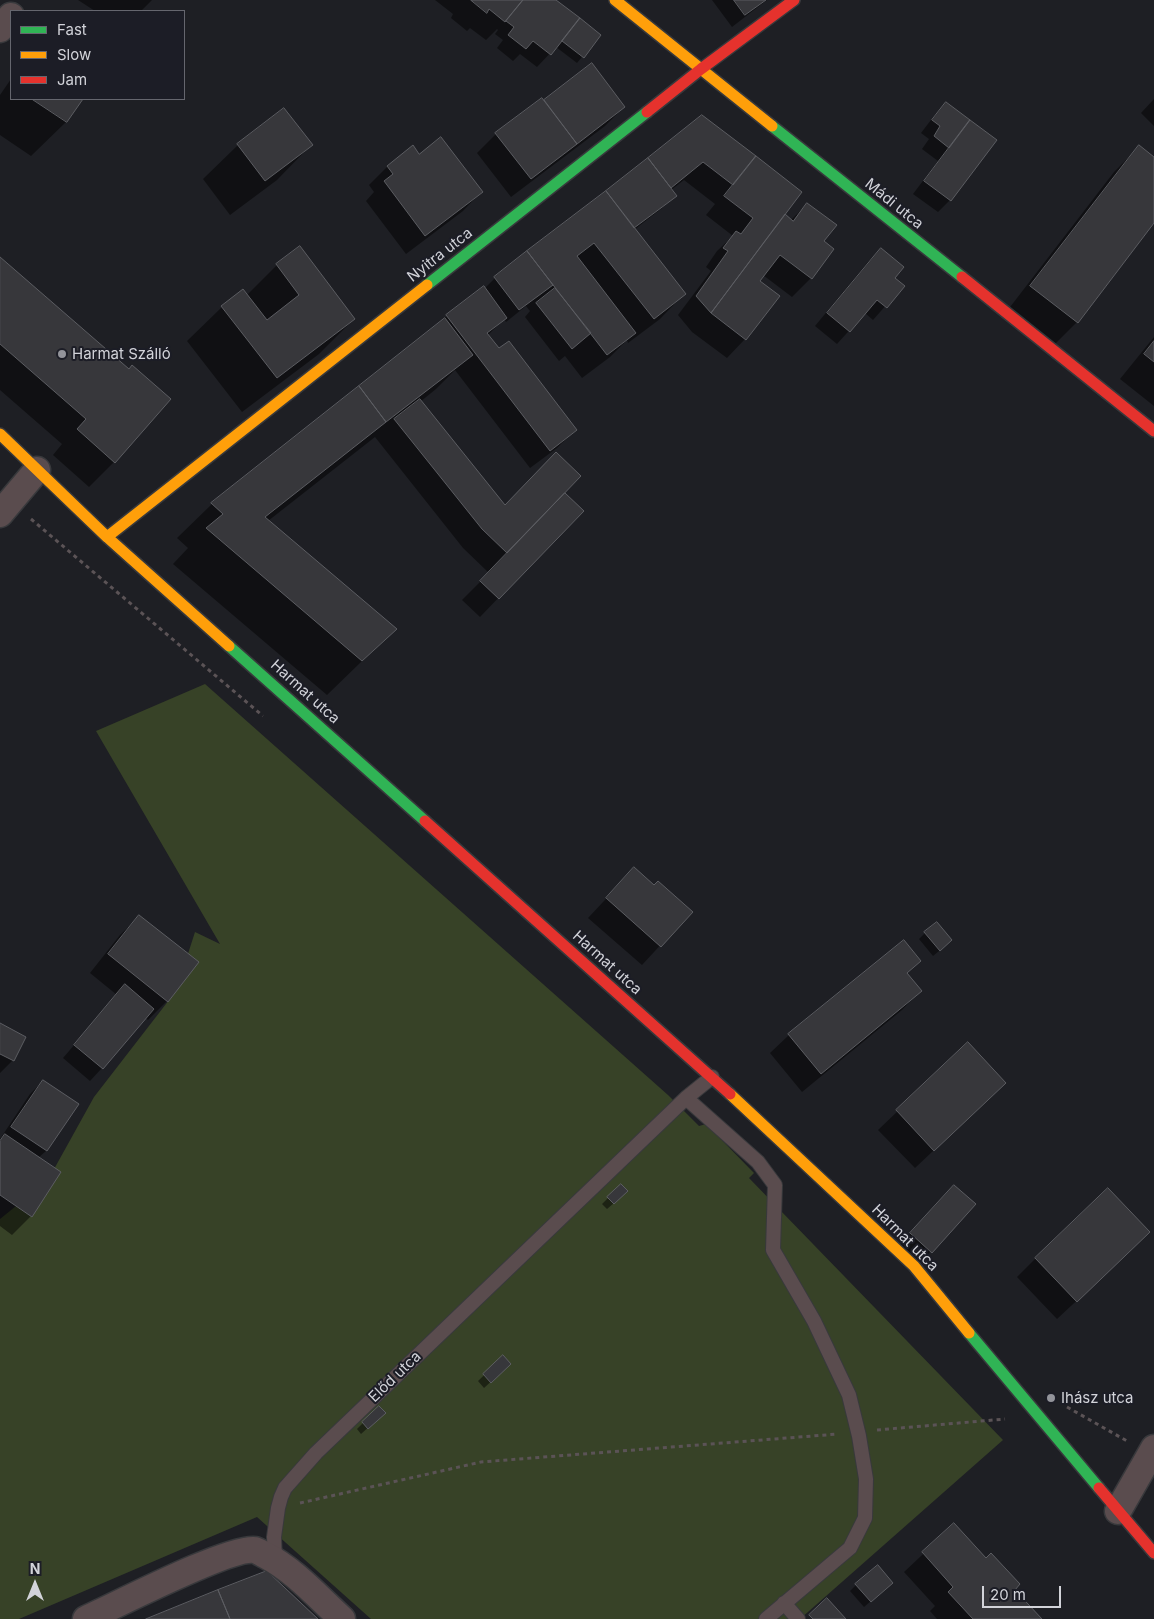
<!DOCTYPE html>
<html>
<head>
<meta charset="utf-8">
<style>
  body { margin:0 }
  #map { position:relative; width:1154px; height:1619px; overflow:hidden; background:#1e1f24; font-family:Inter,sans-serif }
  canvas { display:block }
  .legend { position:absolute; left:10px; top:10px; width:175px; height:90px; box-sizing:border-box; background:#1c1d26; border:1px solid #65666e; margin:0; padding:6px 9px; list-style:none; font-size:15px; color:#d2d3d9 }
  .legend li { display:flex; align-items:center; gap:10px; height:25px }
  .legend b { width:25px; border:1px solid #65666e }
  .north { position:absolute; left:10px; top:1559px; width:50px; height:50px; -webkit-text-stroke:4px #1c1d26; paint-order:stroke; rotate:0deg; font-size:14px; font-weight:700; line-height:20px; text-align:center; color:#d2d3d9 }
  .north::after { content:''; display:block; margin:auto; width:18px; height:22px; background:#d2d3d9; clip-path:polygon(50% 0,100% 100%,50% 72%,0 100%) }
  .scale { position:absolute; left:982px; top:1586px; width:79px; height:22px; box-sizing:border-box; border:2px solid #d2d3d9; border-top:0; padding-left:6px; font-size:15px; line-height:18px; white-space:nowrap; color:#d2d3d9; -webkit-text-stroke:4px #1c1d26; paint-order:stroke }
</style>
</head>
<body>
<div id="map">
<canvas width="1154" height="1619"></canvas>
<ul class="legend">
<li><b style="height:6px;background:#30b455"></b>Fast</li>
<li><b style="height:6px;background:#ff9f0a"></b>Slow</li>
<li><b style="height:6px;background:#e5322d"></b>Jam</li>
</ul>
<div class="north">N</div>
<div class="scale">20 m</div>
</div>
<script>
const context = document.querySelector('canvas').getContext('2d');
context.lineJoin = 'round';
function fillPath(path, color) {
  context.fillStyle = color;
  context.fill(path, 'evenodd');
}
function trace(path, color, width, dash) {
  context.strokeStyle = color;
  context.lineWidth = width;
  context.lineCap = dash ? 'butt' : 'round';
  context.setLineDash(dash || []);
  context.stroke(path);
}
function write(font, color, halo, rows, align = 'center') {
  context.font = font + ' Inter,sans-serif';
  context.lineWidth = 4;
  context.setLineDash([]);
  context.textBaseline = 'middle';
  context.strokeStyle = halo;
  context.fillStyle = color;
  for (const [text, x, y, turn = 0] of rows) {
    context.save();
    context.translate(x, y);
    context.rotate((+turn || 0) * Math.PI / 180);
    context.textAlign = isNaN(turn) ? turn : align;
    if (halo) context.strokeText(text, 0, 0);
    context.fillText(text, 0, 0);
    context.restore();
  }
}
fillPath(new Path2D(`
  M 205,684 L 668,1095 L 699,1126 L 706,1124 L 754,1173 L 749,1178 L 1003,1440 L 800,1619 L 371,1619 L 257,1517 L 19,1619 L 0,1619 L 0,1219 L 48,1180 L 94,1097 L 176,991 L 195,932 L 220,944 L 96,731 Z`), '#374227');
fillPath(new Path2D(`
  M 78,0 L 152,0 L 141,11 L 95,11 Z
  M 435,0 L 554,0 L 600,35 L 577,63 L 556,47 L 537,67 L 520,54 L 513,61 L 497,48 L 503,40 L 495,34 L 498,30 L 497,29 L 486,40 L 470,28 L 467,31 L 451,18 L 453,14 Z
  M 712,0 L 770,0 L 767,0 L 732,27 Z
  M 592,65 L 624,107 L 605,126 L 511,197 L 477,153 L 496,134 L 543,102 Z
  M 11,79 L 11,99 L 81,99 L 66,122 L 31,156 L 0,135 L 0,95 Z
  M 1154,99 L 1154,126 L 1141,113 Z
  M 946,103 L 995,141 L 950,200 L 938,212 L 913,194 L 938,161 L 922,149 L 929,139 L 921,133 L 934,116 Z
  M 702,117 L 783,215 L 791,220 L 807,204 L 822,242 L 833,250 L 811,278 L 792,297 L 763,275 L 758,281 L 745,339 L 727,358 L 692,332 L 678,315 L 711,271 L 706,267 L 717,251 L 733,236 L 706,215 L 715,204 L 684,180 L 671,190 L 675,195 L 662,208 L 634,230 L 684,294 L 660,319 L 628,343 L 627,340 L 610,357 L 582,378 L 565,356 L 559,361 L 525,317 L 530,311 L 526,306 L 506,322 L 504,319 L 487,336 L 575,430 L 557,448 L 530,468 L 455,370 L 436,389 L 420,402 L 504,507 L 563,493 L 582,511 L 480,617 L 462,600 L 489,573 L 463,548 L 375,437 L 268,521 L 395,629 L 327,695 L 173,564 L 188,548 L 177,538 L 212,504 L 435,327 L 447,316 L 484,289 L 495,278 Z
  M 238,145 L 311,145 L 277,180 L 230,215 L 203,179 Z
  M 1139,147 L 1154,159 L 1154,221 L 1077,322 L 1052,347 L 1007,311 L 1114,172 Z
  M 419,156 L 481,192 L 463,211 L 406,254 L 366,201 L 374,192 L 369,185 L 387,167 Z
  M 299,248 L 354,319 L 319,354 L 242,412 L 187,341 L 222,307 L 247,295 L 277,265 Z
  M 881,249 L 893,279 L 903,286 L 873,320 L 865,313 L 837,344 L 815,326 L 868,262 Z
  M 0,258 L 114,462 L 89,487 L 53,455 L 62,444 L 0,390 Z
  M 1154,337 L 1154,406 L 1120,379 Z
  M 634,869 L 654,887 L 691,912 L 642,965 L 588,918 Z
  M 139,917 L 167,1001 L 148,1020 L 145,1017 L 102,1068 L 90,1081 L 63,1058 L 117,995 L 90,973 L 120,935 Z
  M 925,933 L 945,946 L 933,956 L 919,939 Z
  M 920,961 L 906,974 L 920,991 L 902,1010 L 802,1092 L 770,1053 L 789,1035 Z
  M 0,1025 L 13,1060 L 0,1073 Z
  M 968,1044 L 986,1101 L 915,1168 L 878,1130 Z
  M 43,1081 L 77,1104 L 46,1151 L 38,1158 L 31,1216 L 12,1235 L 0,1226 L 0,1139 L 30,1094 Z
  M 621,1197 L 607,1209 L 602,1204 L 608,1198 Z
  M 942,1199 L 974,1204 L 918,1265 L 898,1247 Z
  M 1130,1251 L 1057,1319 L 1017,1277 L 1036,1258 Z
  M 503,1357 L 510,1364 L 484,1388 L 478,1381 Z
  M 379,1407 L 384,1413 L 361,1434 L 357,1429 Z
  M 954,1525 L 1013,1590 L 1041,1619 L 937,1619 L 930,1611 L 935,1606 L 904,1572 Z
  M 856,1585 L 886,1588 L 864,1607 L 850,1591 Z`), '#0007');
const building = new Path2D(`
  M 471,0 L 523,0 L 505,22 L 489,9 L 487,13 Z
  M 523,0 L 556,0 L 580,18 L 551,55 L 533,41 L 526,49 L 508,35 L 514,27 L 506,21 Z
  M 734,0 L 766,0 L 745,15 Z
  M 580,18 L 601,35 L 584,58 L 562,41 Z
  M 592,63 L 625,107 L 577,144 L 544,100 Z
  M 542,98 L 577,144 L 531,179 L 495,133 Z
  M 32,99 L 83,99 L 67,122 Z
  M 946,102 L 970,120 L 949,148 L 934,136 L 940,126 L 932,120 Z
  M 284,108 L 313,145 L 265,181 L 237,144 Z
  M 702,115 L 756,156 L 733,185 L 703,162 L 671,188 L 648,158 Z
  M 970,120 L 997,140 L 951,201 L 924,181 Z
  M 441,137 L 483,192 L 425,236 L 384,181 L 393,174 L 387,166 L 413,145 L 419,154 Z
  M 1139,145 L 1154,157 L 1154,223 L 1078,323 L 1030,286 Z
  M 756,156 L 802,192 L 711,313 L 696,296 L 728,251 L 723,248 L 736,231 L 741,234 L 753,218 L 724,196 Z
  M 648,158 L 677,196 L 634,228 L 606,191 Z
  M 606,191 L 686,294 L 654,319 L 594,243 L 577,256 L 636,333 L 607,355 L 527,251 Z
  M 807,203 L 837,225 L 824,241 L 834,249 L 812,279 L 780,255 L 760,281 L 780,296 L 746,340 L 711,313 L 785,214 L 793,221 Z
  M 300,246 L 355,319 L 277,378 L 221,306 L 243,289 L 267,320 L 299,295 L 276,264 Z
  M 881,248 L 904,267 L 895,278 L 905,286 L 887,308 L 877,300 L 850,332 L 827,313 Z
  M 527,251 L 553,285 L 519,310 L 494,277 Z
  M 0,257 L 129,369 L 132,365 L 171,399 L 115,463 L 77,429 L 86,419 L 0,344 Z
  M 484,286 L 507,318 L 487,333 L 499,348 L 509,341 L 577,430 L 550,451 L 446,315 Z
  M 555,288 L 591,333 L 572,349 L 536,303 Z
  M 445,318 L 473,355 L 386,422 L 359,386 Z
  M 1154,341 L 1154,362 L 1144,354 Z
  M 359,386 L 386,422 L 265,517 L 397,629 L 362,661 L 206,528 L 223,514 L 211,503 Z
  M 420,399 L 505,505 L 556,452 L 581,476 L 507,553 L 482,529 L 394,419 Z
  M 565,493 L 584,511 L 499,599 L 480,581 Z
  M 634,867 L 654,885 L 658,881 L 693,912 L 661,947 L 606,898 Z
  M 139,915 L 199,962 L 168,1002 L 108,954 Z
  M 937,922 L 952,940 L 940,951 L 924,932 Z
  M 904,940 L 921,961 L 907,973 L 922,991 L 821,1074 L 788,1034 Z
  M 125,984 L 154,1009 L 103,1069 L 74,1045 Z
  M 0,1023 L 26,1037 L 14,1061 L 0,1054 Z
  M 968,1042 L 1006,1083 L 934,1151 L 896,1110 Z
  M 43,1080 L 79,1104 L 47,1151 L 11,1127 Z
  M 5,1134 L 61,1172 L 32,1217 L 0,1195 L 0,1141 Z
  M 621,1184 L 628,1191 L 614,1204 L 607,1197 Z
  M 954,1185 L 976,1204 L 932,1253 L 910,1233 Z
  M 1108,1188 L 1150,1232 L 1077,1302 L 1035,1258 Z
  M 503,1355 L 511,1364 L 491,1383 L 483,1374 Z
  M 379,1406 L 386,1413 L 368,1429 L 362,1422 Z
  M 954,1523 L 986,1558 L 991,1553 L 1020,1584 L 1015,1590 L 1042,1619 L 973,1619 L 948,1592 L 953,1587 L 922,1552 Z
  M 878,1565 L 893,1583 L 871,1602 L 855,1584 Z
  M 267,1571 L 318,1619 L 230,1619 L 218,1590 Z
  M 218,1590 L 230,1619 L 146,1619 Z
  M 827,1598 L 846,1619 L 813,1619 L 809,1615 Z`);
fillPath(building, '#37373b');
trace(building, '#5c5d62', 1);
const lane = new Path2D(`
  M 686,1098 L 758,1162 L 775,1185 L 773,1250 L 814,1321 L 849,1395 L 859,1436 L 866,1479 L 865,1518 L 850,1548 L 766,1619
  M 275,1560 L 274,1537 L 278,1508 L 281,1497 L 285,1488 L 316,1453 L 686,1098 L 712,1077
  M 784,1603 L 798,1619`);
const street = new Path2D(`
  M 0,29 L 11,16
  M 0,514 L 37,470
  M 1118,1511 L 1154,1448
  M 86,1619 C 115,1606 230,1546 255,1550 C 258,1551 263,1554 265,1555 C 294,1570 318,1597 342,1619`);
const fast = new Path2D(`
  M 772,126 L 962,277
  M 427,285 L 647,112
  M 229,646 L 425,821
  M 969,1333 L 1099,1488`);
const slow = new Path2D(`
  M 615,0 L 772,126
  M 0,434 L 107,537 L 229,646
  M 107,537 L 427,285
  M 730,1094 L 914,1266 L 969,1333`);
const jam = new Path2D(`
  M 647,112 L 701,69 L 794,0
  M 962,277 L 1154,431
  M 425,821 L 730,1094
  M 1099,1488 L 1154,1553`);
trace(lane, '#38393c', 16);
trace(street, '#38393c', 29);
trace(fast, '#38393c', 14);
trace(slow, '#38393c', 14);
trace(jam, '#38393c', 14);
trace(new Path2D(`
  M 31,519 L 263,716
  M 1067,1407 L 1127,1441
  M 877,1430 L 1005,1419
  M 300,1503 L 481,1462 L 838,1434`), '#5b5356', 3, [4, 4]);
trace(lane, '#5a4c4e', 14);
trace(street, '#5a4c4e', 26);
trace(fast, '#30b455', 11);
trace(slow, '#ff9f0a', 11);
trace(jam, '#e5322d', 11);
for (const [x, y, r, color] of [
  [62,354,5,"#93949a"],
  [1051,1398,5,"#93949a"]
]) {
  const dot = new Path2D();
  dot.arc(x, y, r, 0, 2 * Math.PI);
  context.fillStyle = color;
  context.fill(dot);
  trace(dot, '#1c1d26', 2);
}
write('15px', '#d2d3d9', '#1c1d26', [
  ["Mádi utca",894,204,39],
  ["Nyitra utca",440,255,-38],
  ["Harmat utca",305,692,42],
  ["Harmat utca",607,963,42],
  ["Harmat utca",905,1238,45],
  ["Előd utca",395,1377,-44]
]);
write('15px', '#d2d3d9', '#1c1d26', [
  ["Harmat Szálló",72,354],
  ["Ihász utca",1061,1398]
], 'left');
</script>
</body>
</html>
